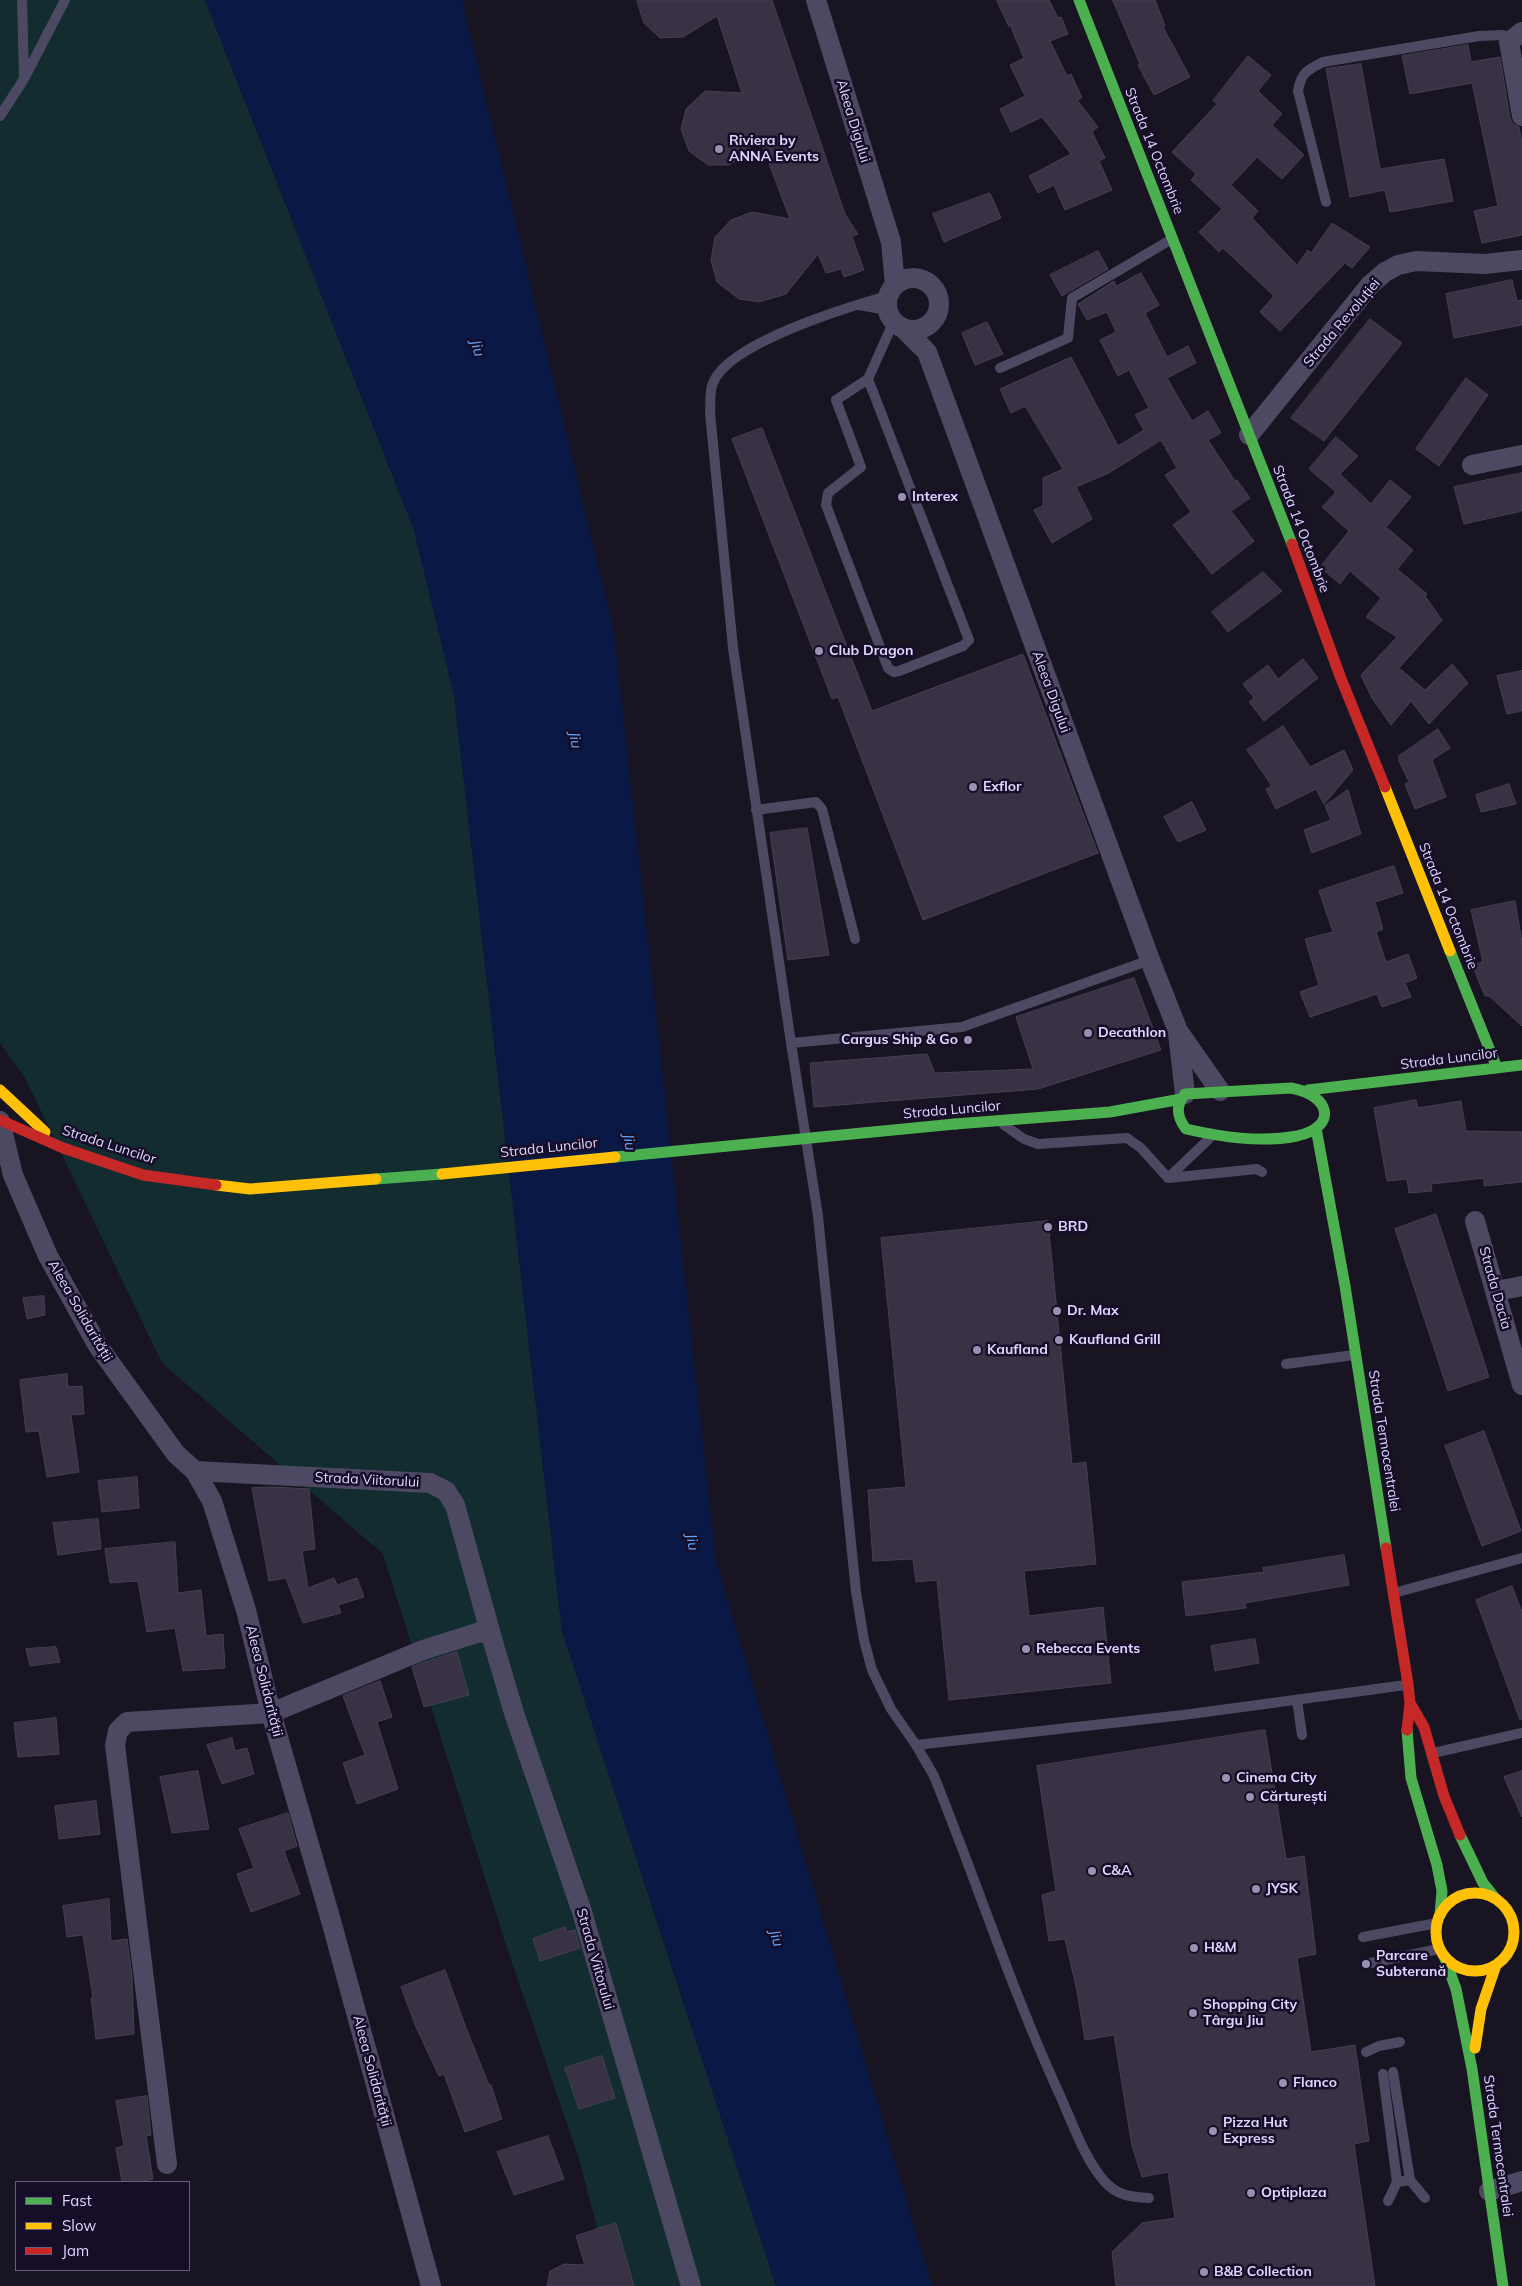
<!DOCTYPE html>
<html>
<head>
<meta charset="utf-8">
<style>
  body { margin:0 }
  #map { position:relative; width:1522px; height:2286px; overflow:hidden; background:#181422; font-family:Mulish,sans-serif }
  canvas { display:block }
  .legend { position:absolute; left:15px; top:2181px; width:175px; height:90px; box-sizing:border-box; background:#160e28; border:1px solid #665e7e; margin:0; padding:6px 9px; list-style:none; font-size:15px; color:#dfd5ff }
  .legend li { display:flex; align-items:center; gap:10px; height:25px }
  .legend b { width:25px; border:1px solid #665e7e }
</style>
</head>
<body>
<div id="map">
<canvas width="1522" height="2286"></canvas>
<ul class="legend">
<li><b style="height:6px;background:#4caf50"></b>Fast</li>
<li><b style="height:6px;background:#ffc107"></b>Slow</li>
<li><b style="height:6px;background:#c62828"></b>Jam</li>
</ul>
</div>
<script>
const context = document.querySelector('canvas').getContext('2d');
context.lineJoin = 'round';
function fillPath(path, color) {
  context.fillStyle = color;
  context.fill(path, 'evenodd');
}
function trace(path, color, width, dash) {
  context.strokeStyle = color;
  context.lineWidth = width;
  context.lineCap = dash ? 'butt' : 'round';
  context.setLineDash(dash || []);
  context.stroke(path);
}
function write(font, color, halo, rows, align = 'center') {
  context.font = font + ' Mulish,sans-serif';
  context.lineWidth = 5;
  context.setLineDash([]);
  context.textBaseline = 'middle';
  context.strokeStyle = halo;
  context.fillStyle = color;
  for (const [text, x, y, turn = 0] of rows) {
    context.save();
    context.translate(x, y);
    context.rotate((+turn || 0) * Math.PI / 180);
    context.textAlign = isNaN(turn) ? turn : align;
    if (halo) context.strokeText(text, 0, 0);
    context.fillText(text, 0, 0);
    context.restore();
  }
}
fillPath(new Path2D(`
  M 0,0 L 205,0 L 414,530 L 454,695 L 562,1631 L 776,2286 L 612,2286 L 580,2162 L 507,1948 L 383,1554 L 162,1363 L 25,1078 L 0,1043 Z`), '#122c30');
fillPath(new Path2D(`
  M 205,0 L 462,0 L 614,631 L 716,1561 L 932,2286 L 776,2286 L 562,1631 L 454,695 L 414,530 Z`), '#091845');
const building = new Path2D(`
  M 637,0 L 772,0 L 845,214 L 858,234 L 852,237 L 864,270 L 844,277 L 841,269 L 826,273 L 818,254 L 786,294 L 759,302 L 739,299 L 717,282 L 711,260 L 715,237 L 731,220 L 752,212 L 790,219 L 759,137 L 742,157 L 729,165 L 708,165 L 689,151 L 681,129 L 686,109 L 705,91 L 742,93 L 717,16 L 683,37 L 660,38 L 644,23 Z
  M 997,0 L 1049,0 L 1058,18 L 1061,17 L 1068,34 L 1050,41 L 1067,76 L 1071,74 L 1082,98 L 1077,100 L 1098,127 L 1092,132 L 1105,158 L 1099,161 L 1112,190 L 1065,210 L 1054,185 L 1038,193 L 1029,176 L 1071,154 L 1042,117 L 1011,132 L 1000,109 L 1025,96 L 1010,65 L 1024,58 L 1010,25 L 1009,26 Z
  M 1113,0 L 1155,0 L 1165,26 L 1163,27 L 1190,77 L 1154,95 L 1138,65 L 1140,65 Z
  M 1468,45 L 1471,62 L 1500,57 L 1510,118 L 1513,124 L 1519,127 L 1522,144 L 1522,235 L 1482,243 L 1474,211 L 1498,206 L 1472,83 L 1410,94 L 1402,56 Z
  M 1248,56 L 1271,75 L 1258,91 L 1282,114 L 1272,125 L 1304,155 L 1282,179 L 1257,157 L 1231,185 L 1258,211 L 1252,218 L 1297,265 L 1308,250 L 1311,253 L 1332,223 L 1370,247 L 1352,268 L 1345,263 L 1280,331 L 1260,312 L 1274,296 L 1223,248 L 1219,252 L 1199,232 L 1222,209 L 1191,180 L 1196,174 L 1172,152 L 1217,104 L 1213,101 Z
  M 1361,64 L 1380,169 L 1444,159 L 1453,201 L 1390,212 L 1385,190 L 1350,197 L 1326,69 Z
  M 990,193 L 1001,218 L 944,242 L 933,214 Z
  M 1098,251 L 1108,269 L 1062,296 L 1050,275 Z
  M 1141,273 L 1159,305 L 1145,313 L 1167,357 L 1188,346 L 1196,363 L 1167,378 L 1192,421 L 1208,411 L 1221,433 L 1208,440 L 1235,481 L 1237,480 L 1250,498 L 1231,511 L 1254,541 L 1212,574 L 1173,525 L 1191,512 L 1165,475 L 1177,468 L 1161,440 L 1109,473 L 1076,487 L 1092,519 L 1052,543 L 1034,510 L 1043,506 L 1043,478 L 1063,469 L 1025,406 L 1011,413 L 1000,389 L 1071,357 L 1118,446 L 1144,430 L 1135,415 L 1149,408 L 1129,370 L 1118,376 L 1100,340 L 1116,332 L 1107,312 L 1087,320 L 1078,304 L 1114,281 L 1116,286 Z
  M 1512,280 L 1517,301 L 1522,300 L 1522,325 L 1454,338 L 1446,294 Z
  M 1370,319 L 1402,343 L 1324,441 L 1291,418 Z
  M 987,322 L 1003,354 L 975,365 L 962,333 Z
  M 1466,378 L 1488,395 L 1439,466 L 1416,449 Z
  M 762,428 L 872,711 L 1023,654 L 1098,853 L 923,920 L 838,697 L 832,699 L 732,439 Z
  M 1336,437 L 1358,456 L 1340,474 L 1371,504 L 1390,480 L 1411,497 L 1386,527 L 1413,550 L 1397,569 L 1427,594 L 1425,596 L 1442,620 L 1399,668 L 1425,690 L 1452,664 L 1468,683 L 1429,724 L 1411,701 L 1391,725 L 1372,698 L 1361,675 L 1397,637 L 1366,617 L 1381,598 L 1350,571 L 1340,584 L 1320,567 L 1349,531 L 1322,507 L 1336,492 L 1309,469 Z
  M 1522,473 L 1522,511 L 1464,524 L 1454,487 Z
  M 1263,572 L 1282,591 L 1228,632 L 1212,612 Z
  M 1303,659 L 1318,678 L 1264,721 L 1249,702 L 1254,698 L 1243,684 L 1268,665 L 1278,679 Z
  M 1522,671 L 1522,711 L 1507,714 L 1497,676 Z
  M 1283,726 L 1310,767 L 1344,750 L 1353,770 L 1324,804 L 1316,789 L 1276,809 L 1266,789 L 1272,786 L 1247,750 Z
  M 1438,729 L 1450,748 L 1432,760 L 1446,797 L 1415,809 L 1405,784 L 1409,782 L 1399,761 L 1399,756 Z
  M 1509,784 L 1516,804 L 1481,812 L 1476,795 Z
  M 1348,790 L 1361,834 L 1312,853 L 1304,830 L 1331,820 L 1325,806 Z
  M 1192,802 L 1206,830 L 1178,842 L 1164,817 Z
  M 807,828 L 829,955 L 788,960 L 770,833 Z
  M 1394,866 L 1403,893 L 1375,902 L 1383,929 L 1376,932 L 1386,962 L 1408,954 L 1417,978 L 1405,983 L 1411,997 L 1382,1007 L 1377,994 L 1310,1017 L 1300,992 L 1319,985 L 1305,939 L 1333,932 L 1319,891 Z
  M 1515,901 L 1522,942 L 1522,1026 L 1489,996 L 1485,996 L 1472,965 L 1483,962 L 1471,910 Z
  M 1134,978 L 1161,1050 L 1038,1089 L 814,1107 L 810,1063 L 927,1054 L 935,1073 L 1033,1069 L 1016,1017 Z
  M 1416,1100 L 1418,1108 L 1461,1101 L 1466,1131 L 1522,1132 L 1522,1182 L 1484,1186 L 1484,1178 L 1431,1184 L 1432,1191 L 1409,1193 L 1407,1179 L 1387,1181 L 1374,1108 Z
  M 1436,1214 L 1489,1377 L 1448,1391 L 1395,1229 Z
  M 1048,1221 L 1072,1464 L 1086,1462 L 1096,1564 L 1024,1571 L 1029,1616 L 1103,1607 L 1111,1683 L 949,1700 L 937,1580 L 916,1582 L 913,1559 L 873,1561 L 868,1490 L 906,1487 L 881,1238 Z
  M 44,1296 L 45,1315 L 27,1319 L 23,1298 Z
  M 67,1374 L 68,1387 L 82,1386 L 84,1414 L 71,1415 L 79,1472 L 47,1477 L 39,1431 L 26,1432 L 20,1380 Z
  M 1484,1431 L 1521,1531 L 1482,1546 L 1445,1446 Z
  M 137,1477 L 139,1508 L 102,1512 L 98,1481 Z
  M 274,1487 L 309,1489 L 315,1549 L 302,1551 L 308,1588 L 334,1578 L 337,1585 L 357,1578 L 364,1597 L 338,1605 L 341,1613 L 303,1623 L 286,1578 L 269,1581 L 252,1488 Z
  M 98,1519 L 101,1549 L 58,1555 L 53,1523 Z
  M 175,1542 L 178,1593 L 201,1590 L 206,1636 L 223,1634 L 225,1668 L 183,1671 L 175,1628 L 147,1632 L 138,1581 L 110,1583 L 105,1549 Z
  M 1344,1555 L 1349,1585 L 1245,1603 L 1246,1608 L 1186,1616 L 1182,1582 L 1264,1572 L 1263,1568 Z
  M 1512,1586 L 1522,1612 L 1522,1719 L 1520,1720 L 1476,1600 Z
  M 1255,1639 L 1259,1663 L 1215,1671 L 1211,1646 Z
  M 56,1647 L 60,1662 L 30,1666 L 26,1649 Z
  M 457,1652 L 469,1695 L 424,1707 L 412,1667 Z
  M 380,1681 L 392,1717 L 377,1722 L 398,1789 L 357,1804 L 343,1763 L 365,1755 L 343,1696 Z
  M 56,1718 L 59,1754 L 18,1757 L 14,1723 Z
  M 1265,1730 L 1286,1859 L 1304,1856 L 1316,1954 L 1297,1958 L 1311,2052 L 1355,2045 L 1369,2141 L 1354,2144 L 1375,2286 L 1116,2286 L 1112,2252 L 1142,2223 L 1175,2218 L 1168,2172 L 1142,2177 L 1132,2146 L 1114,2035 L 1085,2040 L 1077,1991 L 1065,1939 L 1049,1941 L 1042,1895 L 1056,1891 L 1037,1766 Z
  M 232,1738 L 235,1751 L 247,1748 L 254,1774 L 222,1784 L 207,1745 Z
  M 198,1771 L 209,1829 L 172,1833 L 160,1777 Z
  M 1522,1771 L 1522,1817 L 1504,1777 Z
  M 96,1801 L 100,1834 L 59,1839 L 55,1806 Z
  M 288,1813 L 297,1846 L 284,1851 L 300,1894 L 251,1912 L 237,1874 L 254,1868 L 239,1829 Z
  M 109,1899 L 111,1941 L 127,1939 L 132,1976 L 134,2034 L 96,2039 L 91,1998 L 93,1997 L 83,1935 L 67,1937 L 63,1906 Z
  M 565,1927 L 567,1932 L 575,1930 L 580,1948 L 540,1961 L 533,1939 Z
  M 445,1970 L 466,2028 L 489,2085 L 491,2085 L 502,2119 L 465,2132 L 444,2074 L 439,2076 L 416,2027 L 401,1987 Z
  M 602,2056 L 615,2098 L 579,2109 L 565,2068 Z
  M 147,2096 L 151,2135 L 146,2136 L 153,2179 L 139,2182 L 122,2182 L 116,2148 L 124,2146 L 116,2101 Z
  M 548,2136 L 564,2179 L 514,2195 L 497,2152 Z
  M 616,2223 L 634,2286 L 547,2286 L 550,2271 L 564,2264 L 585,2265 L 576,2236 Z`);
fillPath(building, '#383244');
trace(building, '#453f56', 1);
trace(new Path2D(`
  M 22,0 L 24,78
  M 0,116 L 24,79 L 65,0
  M 1326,202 L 1298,91 C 1301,73 1307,70 1323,62 L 1479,36 L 1503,35 L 1509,42
  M 887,296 C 848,307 728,343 713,383 C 709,391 711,404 710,413 L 733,648 L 791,1043 L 962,1027 L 1150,960
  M 859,305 L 887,310
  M 1000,368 L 1068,338 L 1072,298 L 1172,239
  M 868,379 L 969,640 L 963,646 L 899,671 L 894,672 L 888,668 L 826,505 L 828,493 L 861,467 L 836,400 L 868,379 L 893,323
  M 756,810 L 816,802 L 822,809 L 855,939
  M 791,1043 L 818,1216 L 856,1592 L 864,1640 L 872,1670 L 891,1709 L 916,1745 L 934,1776 C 976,1880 1011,1988 1058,2091 C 1072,2121 1083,2157 1105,2182 C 1118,2196 1131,2197 1149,2198
  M 1004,1125 L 1024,1139 L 1038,1144 L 1127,1138 L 1141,1148 L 1168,1178
  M 1168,1178 L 1257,1169 L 1262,1172
  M 1168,1178 L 1211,1137
  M 1286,1364 L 1354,1355
  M 1394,1593 L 1522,1558
  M 1297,1700 L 1302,1735
  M 916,1745 L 1183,1715 L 1406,1685
  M 1433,1753 L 1522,1733
  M 1363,1937 L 1437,1923
  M 1366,1964 L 1439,1949
  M 1366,2052 L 1379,2046 L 1400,2042
  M 1393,2072 L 1410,2180
  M 1383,2074 L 1397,2182
  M 1388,2201 L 1397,2182 L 1410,2180 L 1425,2198`), '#4d4963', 10);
trace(new Path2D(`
  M 816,0 L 891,242 L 895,285
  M 1522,32 L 1509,42 L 1522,116
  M887 304a26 26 0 1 1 52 0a26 26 0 1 1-52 0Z
  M 905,330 L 927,352 L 1150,960 L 1178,1031 L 1220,1091
  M 1249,435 L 1370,285 L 1385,272 L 1398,265 L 1416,261 L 1485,264 L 1522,260
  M 1472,465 L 1522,455
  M 1178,1033 L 1185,1094
  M 0,1121 L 13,1175 L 48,1256 L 98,1346 L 176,1454 L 195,1471 L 212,1501 L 246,1610 L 271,1713 L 330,1917 L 431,2286
  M 1475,1221 L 1522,1385
  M 1497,1291 L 1522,1286
  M 195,1471 L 430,1483 L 446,1491 L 455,1505 L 491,1635
  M 167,2164 L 115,1745 L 118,1731 L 127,1722 L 271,1713 L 423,1650 L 480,1632 L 491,1635 L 514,1713 L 582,1912 L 691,2286
  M 1489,2191 L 1522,2181`), '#4d4963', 20);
trace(new Path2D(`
  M 1079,0 L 1292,544
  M 1450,951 L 1497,1068
  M 1291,1088 C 1331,1095 1338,1127 1297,1136 C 1260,1143 1222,1137 1186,1129 C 1177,1117 1175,1106 1185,1094 Z
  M 1308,1090 L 1522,1065
  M 955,1124 L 1110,1112 L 1181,1099
  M 1316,1128 L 1345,1286 L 1386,1548
  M 376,1179 L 442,1174
  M 1407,1730 L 1411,1778 L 1437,1865 L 1442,1891 L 1440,1915
  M 1460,1835 L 1483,1883 L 1495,1898
  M 1444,1956 L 1456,1989 L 1472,2069 L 1503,2286`), '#4caf50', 11);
trace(new Path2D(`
  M 1385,787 L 1450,951
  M 0,1090 L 45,1132
  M 216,1185 L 250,1189 L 376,1179
  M1436 1932a39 39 0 1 1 78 0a39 39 0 1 1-78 0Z
  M 1475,2048 L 1481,2009 L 1496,1965`), '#ffc107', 11);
trace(new Path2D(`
  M 1292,544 L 1340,676 L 1385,787
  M 0,1120 L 63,1148 L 143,1175 L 216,1185
  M 1386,1548 L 1408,1684 L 1410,1703 L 1407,1730
  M 1410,1703 L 1424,1727 L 1444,1796 L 1460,1835`), '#c62828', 11);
trace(new Path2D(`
  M 615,1157 L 955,1124`), '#4caf50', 11);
trace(new Path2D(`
  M 442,1174 L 615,1157`), '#ffc107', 11);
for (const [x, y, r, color] of [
  [719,149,5,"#9991b2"],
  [902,497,5,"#9991b2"],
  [819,651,5,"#9991b2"],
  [973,787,5,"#9991b2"],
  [1088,1033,5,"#9991b2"],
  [968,1040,5,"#9991b2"],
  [1048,1227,5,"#9991b2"],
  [1057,1311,5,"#9991b2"],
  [1059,1340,5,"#9991b2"],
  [977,1350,5,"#9991b2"],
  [1026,1649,5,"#9991b2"],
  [1226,1778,5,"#9991b2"],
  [1250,1797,5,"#9991b2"],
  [1092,1871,5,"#9991b2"],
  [1256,1889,5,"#9991b2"],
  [1194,1948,5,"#9991b2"],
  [1366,1964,5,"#9991b2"],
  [1193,2013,5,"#9991b2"],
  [1283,2083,5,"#9991b2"],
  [1213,2131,5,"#9991b2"],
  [1251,2193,5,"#9991b2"],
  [1204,2272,5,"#9991b2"]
]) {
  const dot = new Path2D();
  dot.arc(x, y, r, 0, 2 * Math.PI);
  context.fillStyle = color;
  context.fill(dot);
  trace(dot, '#160e28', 2);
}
write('14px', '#dfd5ff', '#160e28', [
  ["Aleea Digului",853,121,73],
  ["Strada 14 Octombrie",1154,151,68],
  ["Strada Revoluției",1342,323,-50],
  ["Strada 14 Octombrie",1301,529,69],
  ["Aleea Digului",1051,692,70],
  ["Strada 14 Octombrie",1448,906,68],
  ["Strada Luncilor",1449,1059,-7],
  ["Strada Luncilor",952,1110,-5],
  ["Strada Luncilor",109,1145,18],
  ["Strada Luncilor",549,1148,-6],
  ["Strada Dacia",1495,1288,74],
  ["Aleea Solidarității",80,1311,60],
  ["Strada Termocentralei",1384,1441,81],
  ["Strada Viitorului",367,1480,3],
  ["Aleea Solidarității",264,1681,76],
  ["Strada Viitorului",595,1959,74],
  ["Aleea Solidarității",372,2071,75],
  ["Strada Termocentralei",1498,2146,82]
]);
write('bold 14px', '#dfd5ff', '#160e28', [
  ["Riviera by",729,141],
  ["ANNA Events",729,157],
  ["Interex",912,497],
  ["Club Dragon",829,651],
  ["Exflor",983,787],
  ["Decathlon",1098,1033],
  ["Cargus Ship & Go",958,1040,"right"],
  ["BRD",1058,1227],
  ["Dr. Max",1067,1311],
  ["Kaufland Grill",1069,1340],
  ["Kaufland",987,1350],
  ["Rebecca Events",1036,1649],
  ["Cinema City",1236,1778],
  ["Cărturești",1260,1797],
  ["C&A",1102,1871],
  ["JYSK",1266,1889],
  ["H&M",1204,1948],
  ["Parcare",1376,1956],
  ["Subterană",1376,1972],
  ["Shopping City",1203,2005],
  ["Târgu Jiu",1203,2021],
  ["Flanco",1293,2083],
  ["Pizza Hut",1223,2123],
  ["Express",1223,2139],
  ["Optiplaza",1261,2193],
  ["B&B Collection",1214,2272]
], 'left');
write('italic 15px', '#63a5ff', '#160e28', [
  ["Jiu",477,348,74],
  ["Jiu",575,740,82],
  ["Jiu",629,1142,82],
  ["Jiu",692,1542,80],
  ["Jiu",776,1938,74]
]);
</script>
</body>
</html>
